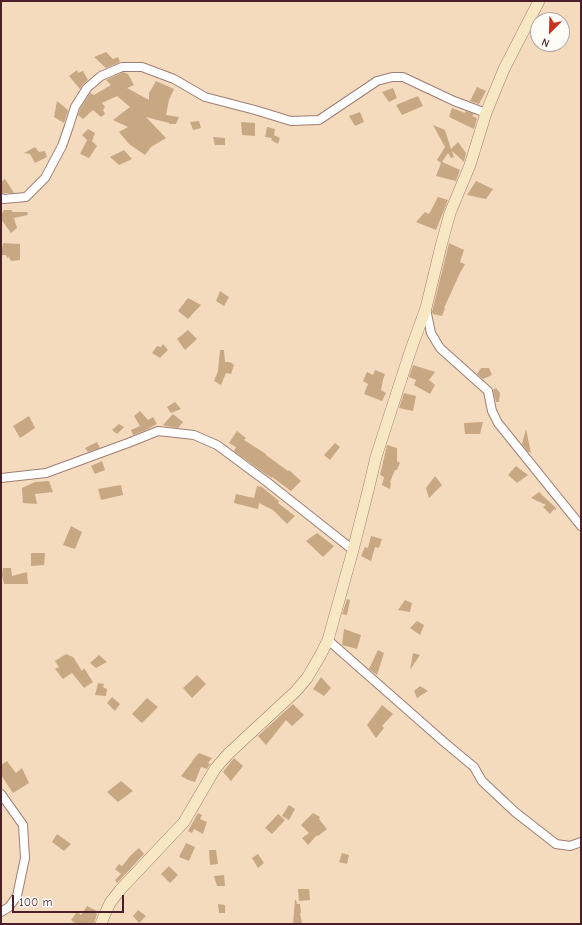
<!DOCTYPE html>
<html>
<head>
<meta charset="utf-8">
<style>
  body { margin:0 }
  #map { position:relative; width:582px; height:925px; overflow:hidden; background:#f4dbbe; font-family:"Comic Neue",sans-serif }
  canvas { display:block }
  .frame { position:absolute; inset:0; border:2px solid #4a1f2b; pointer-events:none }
  .north { position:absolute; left:530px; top:12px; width:40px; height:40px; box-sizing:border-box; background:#fdfcf7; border:1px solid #b5a4a5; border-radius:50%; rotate:203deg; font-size:11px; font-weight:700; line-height:16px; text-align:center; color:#4a1f2b }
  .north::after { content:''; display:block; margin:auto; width:14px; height:18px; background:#c8321e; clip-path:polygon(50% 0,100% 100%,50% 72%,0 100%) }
  .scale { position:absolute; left:12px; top:895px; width:112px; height:18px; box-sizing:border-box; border:2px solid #4a1f2b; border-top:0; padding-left:5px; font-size:12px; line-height:14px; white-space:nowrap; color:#4a1f2b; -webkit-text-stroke:3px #fdfcf7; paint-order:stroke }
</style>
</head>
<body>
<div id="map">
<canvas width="582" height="925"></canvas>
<div class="frame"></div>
<div class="north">N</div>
<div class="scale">100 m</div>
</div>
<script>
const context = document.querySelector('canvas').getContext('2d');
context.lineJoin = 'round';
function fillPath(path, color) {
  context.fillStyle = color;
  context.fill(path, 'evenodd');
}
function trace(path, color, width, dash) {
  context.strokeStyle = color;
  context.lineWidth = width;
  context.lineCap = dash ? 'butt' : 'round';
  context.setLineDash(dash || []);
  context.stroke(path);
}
fillPath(new Path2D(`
  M 106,52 L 113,59 L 118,57 L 120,62 L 106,68 L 94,57 Z
  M 77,70 L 78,73 L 83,71 L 88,80 L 83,84 L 80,89 L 69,76 Z
  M 123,72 L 128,74 L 134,85 L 127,88 L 149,100 L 149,93 L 156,81 L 174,89 L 169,100 L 166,115 L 179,117 L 176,124 L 169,124 L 169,123 L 146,117 L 166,138 L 151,147 L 145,155 L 129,144 L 119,132 L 128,127 L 113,120 L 130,107 L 117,96 L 102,103 L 105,107 L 103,110 L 105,114 L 101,117 L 93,110 L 83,119 L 78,115 L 80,109 L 90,93 L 94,95 L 111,85 L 106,80 Z
  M 477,87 L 486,91 L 479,104 L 470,101 Z
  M 393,88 L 397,98 L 389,102 L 382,92 Z
  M 418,96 L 423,106 L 402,115 L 396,105 Z
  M 57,101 L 68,110 L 64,123 L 54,117 Z
  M 452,108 L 465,113 L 466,111 L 474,114 L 472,116 L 477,118 L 474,129 L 449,117 Z
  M 360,112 L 364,122 L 355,126 L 349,116 Z
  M 199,121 L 201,128 L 193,130 L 190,122 Z
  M 241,122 L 255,123 L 255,136 L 242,135 Z
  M 433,125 L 445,130 L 451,149 L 458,142 L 466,153 L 464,162 L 452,151 L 454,157 L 451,158 L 448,153 L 442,162 L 460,170 L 456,181 L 436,176 L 441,163 L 437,160 L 445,147 Z
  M 267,127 L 275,129 L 274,135 L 280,138 L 278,144 L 271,140 L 272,138 L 265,137 Z
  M 88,129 L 95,133 L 92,141 L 97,146 L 89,158 L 80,154 L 87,140 L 82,135 Z
  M 213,137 L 225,138 L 225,145 L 215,145 Z
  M 35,147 L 39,152 L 45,151 L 47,157 L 35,163 L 30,154 L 24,153 Z
  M 124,150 L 132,159 L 119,165 L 110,157 Z
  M 5,179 L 14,193 L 2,193 L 1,190 L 1,182 Z
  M 476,181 L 493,189 L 486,199 L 467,195 Z
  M 438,197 L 448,200 L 436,230 L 416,222 L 425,212 L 429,214 Z
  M 4,210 L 11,210 L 13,212 L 27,212 L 28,215 L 14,218 L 17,228 L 11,233 L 1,219 L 1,215 Z
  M 3,243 L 20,244 L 20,260 L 11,261 L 9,257 L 7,258 L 6,255 L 1,255 Z
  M 449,243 L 464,250 L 460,262 L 465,264 L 460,273 L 444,308 L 445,308 L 442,316 L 433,314 L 432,312 Z
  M 220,291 L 229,297 L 224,306 L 216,301 Z
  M 188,298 L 201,305 L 188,319 L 178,311 Z
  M 188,330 L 197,339 L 185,350 L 177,339 Z
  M 163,344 L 168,350 L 160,358 L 152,353 L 157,346 L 161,347 Z
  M 220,350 L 224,350 L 225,362 L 230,362 L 234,365 L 231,374 L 226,373 L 221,385 L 214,381 L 218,371 Z
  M 413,365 L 435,372 L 429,380 L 435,385 L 430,394 L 414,385 L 416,380 L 409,377 Z
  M 481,368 L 489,368 L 492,375 L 483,379 L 477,374 Z
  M 375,370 L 385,374 L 383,380 L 381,390 L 386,393 L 382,401 L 364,394 L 368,384 L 363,381 L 367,372 L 373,375 Z
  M 496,388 L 500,393 L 499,402 L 496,402 L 493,390 Z
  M 404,393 L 416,396 L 413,411 L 399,408 Z
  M 175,402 L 181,409 L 171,413 L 167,407 Z
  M 140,411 L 148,420 L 153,417 L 157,424 L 146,430 L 133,435 L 131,430 L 140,426 L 134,416 Z
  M 173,414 L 183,422 L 178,428 L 166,426 L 163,425 Z
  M 29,416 L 35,428 L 20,438 L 13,426 Z
  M 483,422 L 480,434 L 465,434 L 464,423 Z
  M 119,424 L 124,427 L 117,434 L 112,430 Z
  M 526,429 L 531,453 L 527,451 L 522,444 Z
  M 237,431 L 246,438 L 244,440 L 266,454 L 266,455 L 288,471 L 289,470 L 301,481 L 291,491 L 272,477 L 272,478 L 264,473 L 234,451 L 236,447 L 229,443 Z
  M 97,442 L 100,448 L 88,452 L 85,448 Z
  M 335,443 L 340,447 L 330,460 L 324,455 Z
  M 387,445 L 397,448 L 397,461 L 400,463 L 397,470 L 395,470 L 390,482 L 391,483 L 390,489 L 382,485 L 384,477 L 380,475 Z
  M 102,461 L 105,470 L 95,474 L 91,466 Z
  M 516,466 L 528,475 L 517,483 L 508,475 Z
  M 435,476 L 442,485 L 429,498 L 426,488 Z
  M 49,481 L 53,492 L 35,494 L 37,504 L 23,503 L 22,488 L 35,482 Z
  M 121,485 L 123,495 L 101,500 L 98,489 Z
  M 257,486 L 262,487 L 279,501 L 278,503 L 295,516 L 287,524 L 273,510 L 259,503 L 258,509 L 234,503 L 236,494 L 254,498 Z
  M 539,492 L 556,508 L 556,510 L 554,509 L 550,514 L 543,507 L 546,505 L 531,498 Z
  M 71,526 L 82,532 L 75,549 L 63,545 Z
  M 317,533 L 334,546 L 323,557 L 306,541 Z
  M 371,536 L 382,539 L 379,548 L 375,547 L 371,561 L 361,556 L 365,547 L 368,548 Z
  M 31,553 L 45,553 L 44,565 L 31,566 Z
  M 3,568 L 11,568 L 12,576 L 27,572 L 28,584 L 4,584 L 2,575 Z
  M 347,599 L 350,600 L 347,615 L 342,614 Z
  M 405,600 L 412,603 L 410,612 L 398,610 Z
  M 417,621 L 424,625 L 420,635 L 410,628 Z
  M 344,629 L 361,635 L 357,649 L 342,645 Z
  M 378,650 L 384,653 L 377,675 L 369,669 Z
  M 413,653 L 420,655 L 410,670 Z
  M 66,654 L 73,657 L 82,671 L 84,668 L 93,682 L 84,688 L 72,673 L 63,679 L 55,669 L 59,667 L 55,661 Z
  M 99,655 L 107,662 L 96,668 L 90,663 Z
  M 197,675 L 206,684 L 192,698 L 183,688 Z
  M 321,677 L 331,688 L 324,696 L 313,689 Z
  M 98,683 L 104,684 L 103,687 L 107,689 L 106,696 L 95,695 Z
  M 420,686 L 428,691 L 417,698 L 414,691 Z
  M 112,697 L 120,704 L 115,711 L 107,703 Z
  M 147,698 L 158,707 L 142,723 L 132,714 Z
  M 293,704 L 304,715 L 292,726 L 286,720 L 266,745 L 258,736 Z
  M 382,705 L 393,714 L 382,726 L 384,728 L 376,738 L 367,725 Z
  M 199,753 L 212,758 L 208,763 L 210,764 L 207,769 L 201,767 L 195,782 L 188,780 L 181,776 L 192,762 L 192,761 Z
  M 234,758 L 243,766 L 231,781 L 223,772 Z
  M 7,761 L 16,773 L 22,768 L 29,783 L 13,793 L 1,775 L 1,765 Z
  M 121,781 L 133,791 L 118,802 L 107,792 Z
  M 289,805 L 295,809 L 289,820 L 282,816 Z
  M 198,813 L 202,815 L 200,819 L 207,822 L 203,834 L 194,829 L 192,833 L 188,831 Z
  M 313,813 L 320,817 L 319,819 L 327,829 L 318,836 L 317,835 L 308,845 L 302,838 L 309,833 L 301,825 Z
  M 278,814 L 285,820 L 272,834 L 265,828 Z
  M 57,834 L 71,844 L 64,851 L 52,842 Z
  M 186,843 L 195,847 L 189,861 L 179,857 Z
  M 139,848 L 144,854 L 117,883 L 115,880 L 121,874 L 115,869 L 119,864 L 122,866 L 131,855 Z
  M 209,850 L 216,850 L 218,864 L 210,865 Z
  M 342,853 L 349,855 L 347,864 L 339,862 Z
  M 258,854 L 264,863 L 258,868 L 252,858 Z
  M 169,866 L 178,875 L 170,883 L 161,874 Z
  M 224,875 L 225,886 L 217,886 L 214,876 Z
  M 298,889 L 309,889 L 310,900 L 299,901 Z
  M 295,900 L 296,900 L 297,904 L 300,904 L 301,913 L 300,913 L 302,924 L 293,924 Z
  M 218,904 L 225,905 L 225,913 L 219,913 Z
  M 87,906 L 97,911 L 95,913 L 97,914 L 94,924 L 76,924 L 71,920 L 77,912 L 81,915 Z
  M 138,910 L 146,916 L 139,923 L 133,916 Z`), '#c8a883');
const street = new Path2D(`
  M 1,198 L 4,199 L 26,197 L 45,178 L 62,146 L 68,129 L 75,107 L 87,88 L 101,76 L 122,67 L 142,67 L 174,79 L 205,97 L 255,110 L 291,121 L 319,120 L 377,81 L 392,77 L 403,77 L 454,101 L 486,113
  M 426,309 L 431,333 L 440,348 L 488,391 L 492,411 L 498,423 L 581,526
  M 1,478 L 46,473 L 128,443 L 158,431 L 194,435 L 217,445 L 267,482 L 353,550
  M 328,640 L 444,742 L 474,767 L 482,781 L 515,812 L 556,844 L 570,846 L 581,842
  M 1,794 L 23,825 L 25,858 L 17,896 L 9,907 L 1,912`);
const secondary = new Path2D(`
  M 101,924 L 104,916 L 110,903 L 120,890 L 184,822 L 215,769 L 228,754 L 296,691 L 307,678 L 320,656 L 328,640 L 353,550 L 368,491 L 376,457 L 410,352 L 426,308 L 441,246 L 450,213 L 470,165 L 486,113 L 504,69 L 539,1`);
trace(street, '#9f7d74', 10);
trace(secondary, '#9f7d74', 12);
trace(street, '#fff', 8);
trace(secondary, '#f7e8c3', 11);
</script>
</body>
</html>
